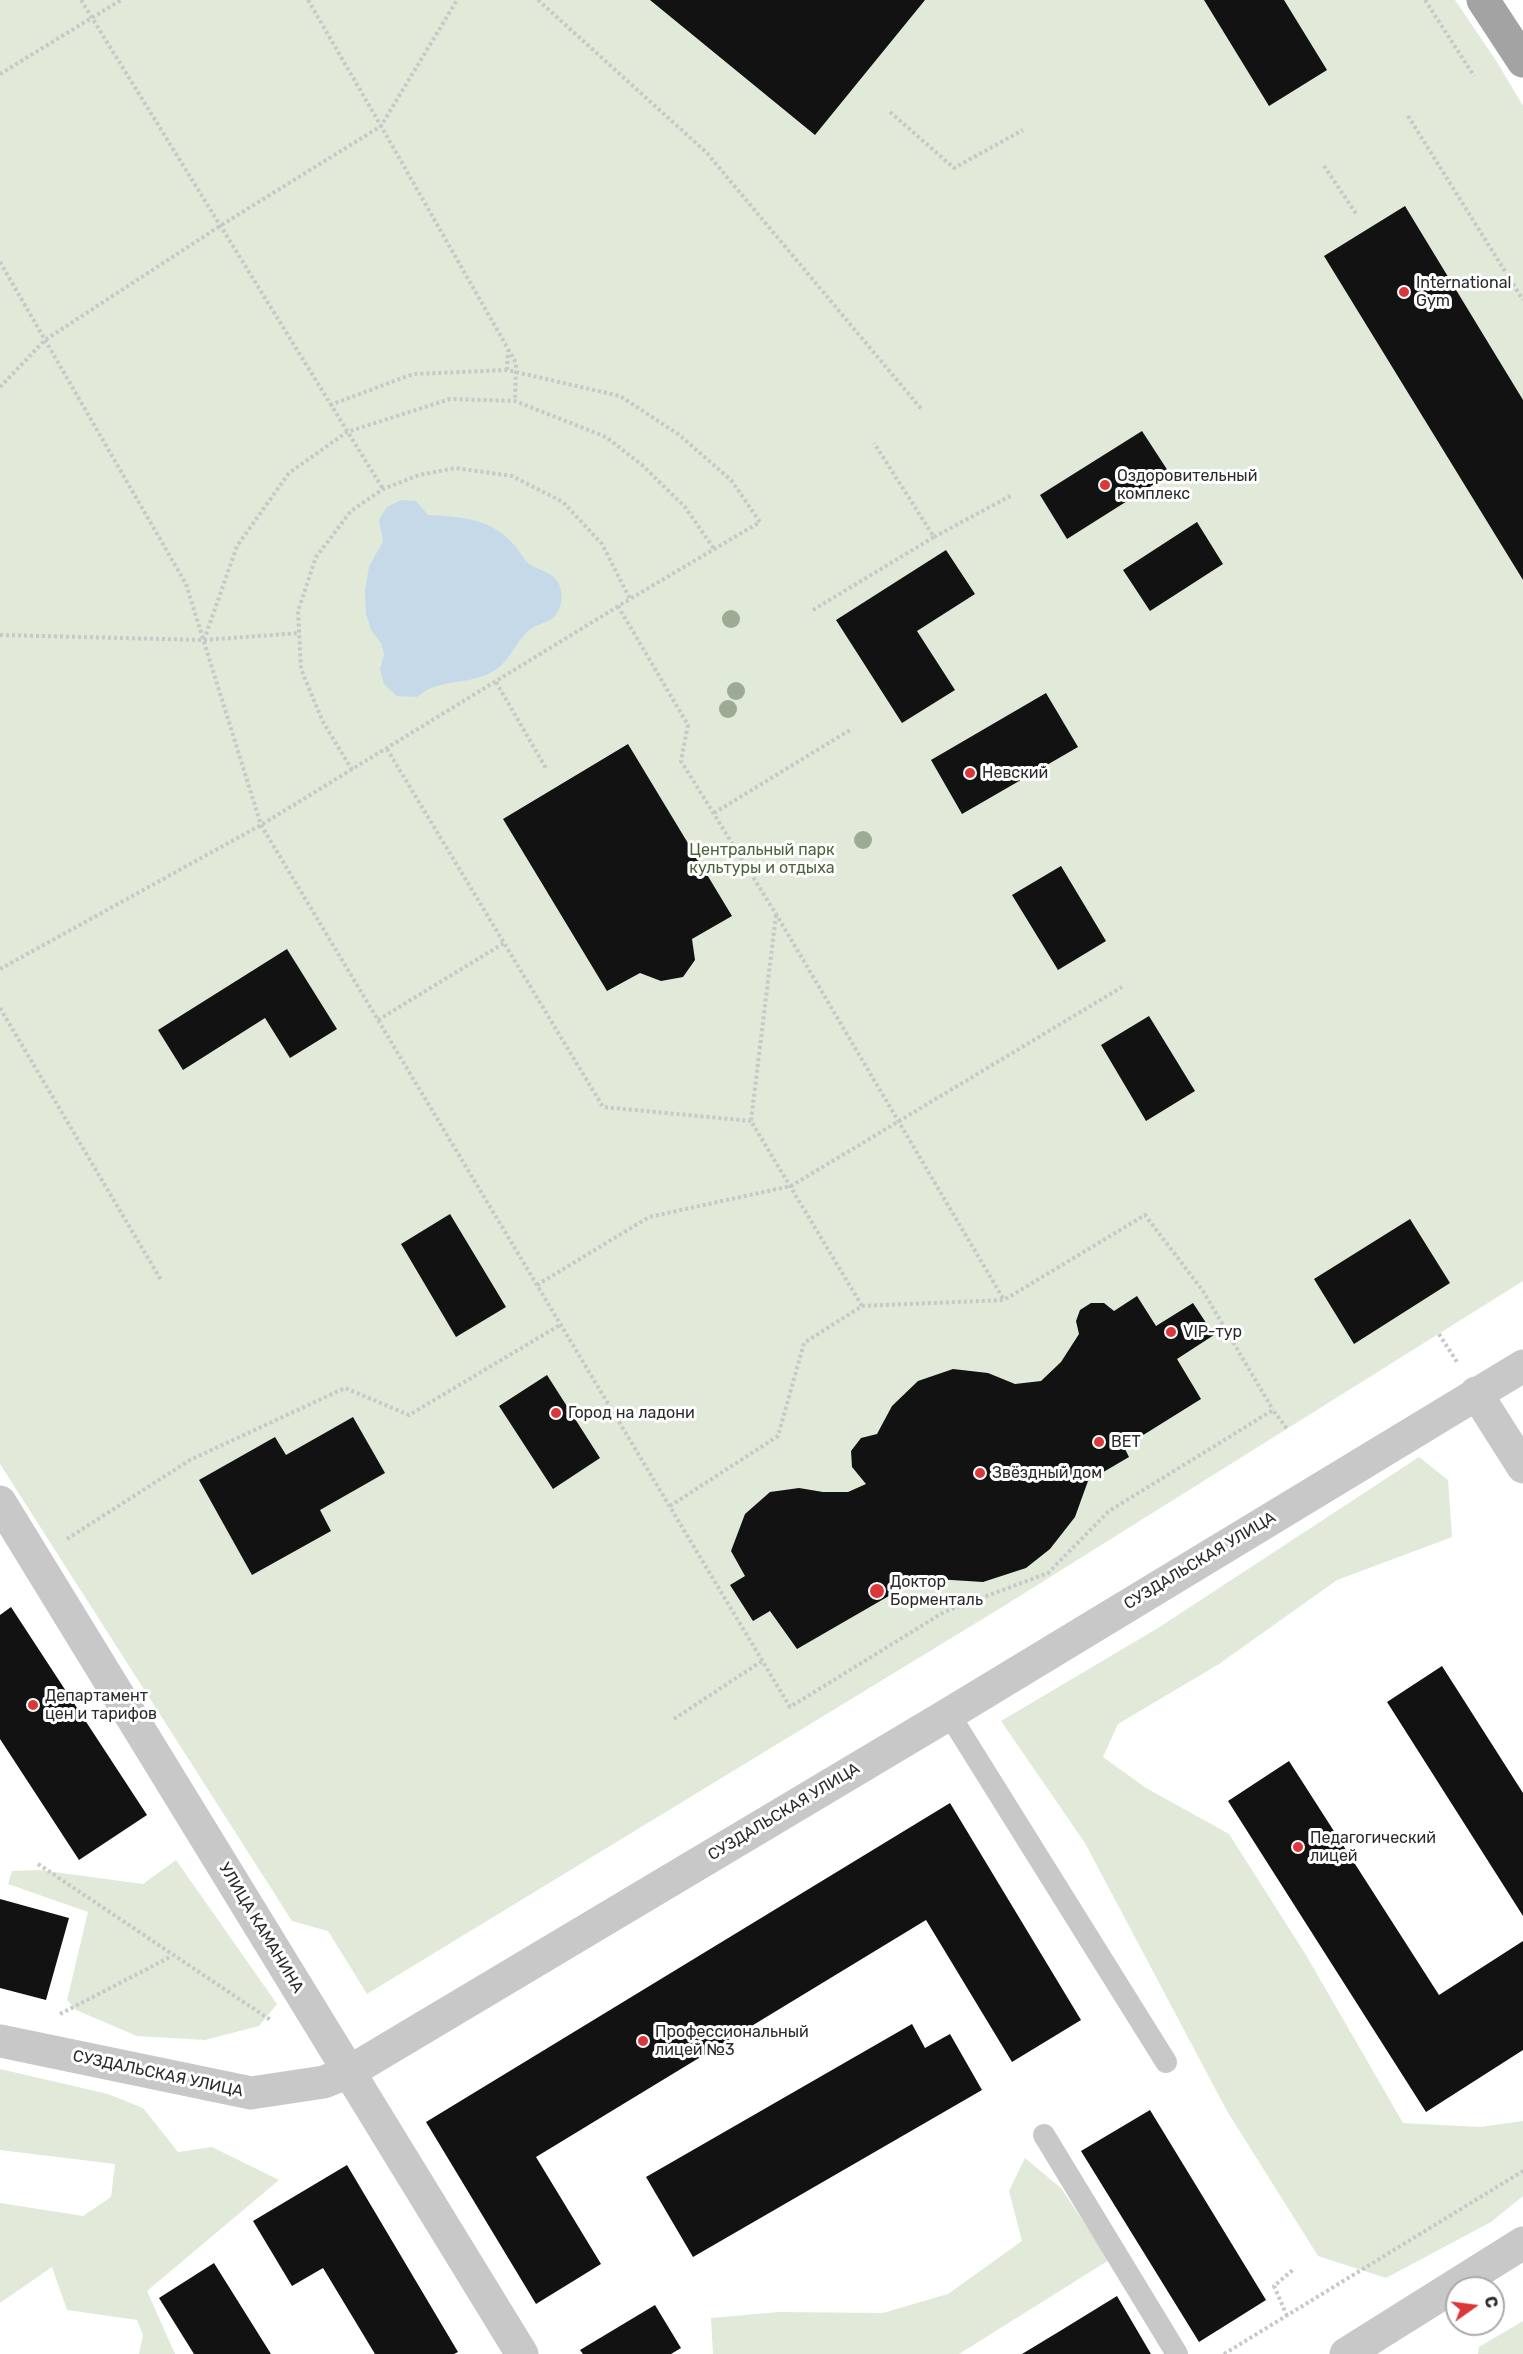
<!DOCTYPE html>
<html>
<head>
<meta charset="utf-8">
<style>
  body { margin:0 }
  #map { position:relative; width:1523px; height:2354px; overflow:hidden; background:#fff; font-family:Rubik,sans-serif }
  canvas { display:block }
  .north { position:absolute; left:1445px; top:2276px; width:60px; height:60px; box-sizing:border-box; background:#fff; border:2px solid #aaa; border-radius:50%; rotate:76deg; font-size:16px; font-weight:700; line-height:24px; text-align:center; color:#2b2b2b }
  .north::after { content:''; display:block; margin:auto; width:21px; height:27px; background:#d93739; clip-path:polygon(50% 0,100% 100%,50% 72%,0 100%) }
</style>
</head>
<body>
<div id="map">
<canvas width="1523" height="2354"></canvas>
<div class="north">С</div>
</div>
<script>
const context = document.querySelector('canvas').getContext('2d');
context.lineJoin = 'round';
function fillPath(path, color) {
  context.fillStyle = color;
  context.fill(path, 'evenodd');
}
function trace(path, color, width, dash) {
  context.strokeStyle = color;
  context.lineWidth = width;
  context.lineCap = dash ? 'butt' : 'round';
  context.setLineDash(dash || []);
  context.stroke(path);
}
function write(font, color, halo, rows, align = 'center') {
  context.font = font + ' Rubik,sans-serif';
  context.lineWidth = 6;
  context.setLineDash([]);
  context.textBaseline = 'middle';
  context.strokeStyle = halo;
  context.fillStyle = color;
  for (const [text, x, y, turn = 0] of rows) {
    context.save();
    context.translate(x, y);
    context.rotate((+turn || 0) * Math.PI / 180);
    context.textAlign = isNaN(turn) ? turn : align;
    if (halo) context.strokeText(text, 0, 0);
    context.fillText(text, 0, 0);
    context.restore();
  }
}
fillPath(new Path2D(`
  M 0,0 L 1455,0 L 1497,62 L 1523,106 L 1523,1281 L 999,1609 L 367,1994 L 328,1931 L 292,1921 L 0,1464 Z
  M 1419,1457 L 1448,1480 L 1452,1537 L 1337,1580 L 1219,1664 L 1118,1724 L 1103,1757 L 1146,1788 L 1229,1834 L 1306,1955 L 1403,2123 L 1480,2127 L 1523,2121 L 1523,2196 L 1491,2222 L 1386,2278 L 1318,2256 L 1227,2111 L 1085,1843 L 1001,1721 L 1158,1628 Z
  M 176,1860 L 277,2004 L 259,2026 L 205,2040 L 137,2036 L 76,2010 L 67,2000 L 88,1912 L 8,1884 L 12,1871 L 39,1870 L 143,1884 Z
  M 0,2069 L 108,2094 L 143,2108 L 178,2152 L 212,2147 L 279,2180 L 147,2291 L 175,2354 L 139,2354 L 143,2335 L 137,2320 L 67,2310 L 52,2267 L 0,2303 L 0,2203 L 83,2216 L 111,2197 L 115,2164 L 0,2150 Z
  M 1025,2158 L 1061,2188 L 1109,2260 L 959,2354 L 713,2354 L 711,2318 L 779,2312 L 883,2313 L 948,2294 L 1022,2241 L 1009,2191 Z
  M 1523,2321 L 1523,2354 L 1478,2354 L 1479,2347 Z`), '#e1e9d9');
fillPath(new Path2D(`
  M 401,500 L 416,501 L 428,515 C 462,517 492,518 515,546 C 519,551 522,556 526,561 C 535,571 553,570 559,584 C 564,596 562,613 550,620 C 543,624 535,625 529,630 C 514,644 509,664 490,673 C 464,686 439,678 417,697 L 397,696 L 384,684 L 380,669 L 384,654 L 381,643 L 371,630 L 366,614 L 365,591 L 369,566 L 383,542 L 379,520 L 387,507 Z`), '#c6d9e8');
fillPath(new Path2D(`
  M 650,0 L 925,0 L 815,135 Z
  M 1204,0 L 1284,0 L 1327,70 L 1269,106 Z
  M 1405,206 L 1523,400 L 1523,580 L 1324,256 Z
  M 1142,431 L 1170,474 L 1067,539 L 1040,495 Z
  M 1197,522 L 1223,564 L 1150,611 L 1123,570 Z
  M 946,550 L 975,594 L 917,631 L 955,690 L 902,723 L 836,620 Z
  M 1046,693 L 1078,747 L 962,814 L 931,760 Z
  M 628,744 L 732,916 L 692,939 L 695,960 L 683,977 L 661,981 L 640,973 L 607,991 L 503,819 Z
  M 1061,866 L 1106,941 L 1058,970 L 1012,895 Z
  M 287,949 L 337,1029 L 290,1058 L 265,1018 L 183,1070 L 158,1030 Z
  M 1149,1016 L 1195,1091 L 1146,1121 L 1101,1045 Z
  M 450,1214 L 506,1307 L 456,1337 L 401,1244 Z
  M 1410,1219 L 1450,1283 L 1354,1344 L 1314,1279 Z
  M 1137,1296 L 1156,1326 L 1193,1303 L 1214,1335 L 1177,1359 L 1201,1399 L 1124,1447 L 1129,1457 L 1088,1481 L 1075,1517 L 1050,1549 L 1026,1568 L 983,1582 L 920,1578 L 797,1649 L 770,1611 L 753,1621 L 730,1585 L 745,1576 L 731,1551 L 745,1514 L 770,1492 L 799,1488 L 823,1492 L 848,1492 L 866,1484 L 852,1467 L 851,1451 L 861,1438 L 877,1434 L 892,1406 L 918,1381 L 953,1369 L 988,1373 L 1015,1384 L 1041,1381 L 1061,1362 L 1079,1334 L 1076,1321 L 1080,1310 L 1091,1303 L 1104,1303 L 1114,1311 Z
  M 547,1375 L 600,1458 L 553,1489 L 499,1406 Z
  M 353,1417 L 385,1473 L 320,1510 L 331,1531 L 252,1575 L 199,1480 L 275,1437 L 286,1455 Z
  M 11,1607 L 147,1815 L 79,1860 L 0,1739 L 0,1615 Z
  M 1442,1666 L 1523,1793 L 1523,1916 L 1387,1702 Z
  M 1289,1761 L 1439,1995 L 1523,1941 L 1523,2050 L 1426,2112 L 1228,1801 Z
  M 950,1803 L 1081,2020 L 1012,2062 L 926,1920 L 536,2157 L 601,2264 L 536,2304 L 426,2122 Z
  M 0,1899 L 69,1918 L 46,2000 L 0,1988 Z
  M 912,2024 L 925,2048 L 950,2034 L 982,2090 L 693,2257 L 646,2177 Z
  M 1150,2110 L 1266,2300 L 1199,2342 L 1081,2151 Z
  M 347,2165 L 458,2352 L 454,2354 L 375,2354 L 323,2268 L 292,2286 L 253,2221 Z
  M 214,2263 L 271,2354 L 194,2354 L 159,2298 Z
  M 1117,2296 L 1151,2354 L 1022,2354 L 1060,2331 Z
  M 655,2305 L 681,2348 L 671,2354 L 583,2354 L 580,2350 Z`), '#121212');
trace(new Path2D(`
  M 81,0 L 383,489
  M 308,0 L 381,126 L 457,0
  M 538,0 L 706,152 L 922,410
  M 1425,0 L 1474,76
  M 0,74 L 121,0
  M 890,112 L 954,168 L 1023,130
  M 1408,116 L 1523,300
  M 1324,166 L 1357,215
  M 0,262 L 186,584 L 261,825 L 790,1707 L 944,1612 L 1048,1573 L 1109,1511 L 1273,1410 L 1287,1429
  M 507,370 L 508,351
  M 0,387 L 45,340 L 220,226 L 381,126 L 516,363 L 515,401
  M 330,405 L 413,374 L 507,370 L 620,396 L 678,434 L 731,480 L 760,522 L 630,599
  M 934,537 L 1012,495
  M 618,606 L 688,725 L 681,761 L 776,914 L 1004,1300
  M 813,610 L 934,537 L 874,443
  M 0,635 L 203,640 L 300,633
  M 204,640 L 237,546 L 289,473 L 347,432 L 450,399 L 515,401 L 606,437 L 642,465 L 685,507 L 714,549
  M 496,682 L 547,770
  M 387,749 L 603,1107 L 751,1121
  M 714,813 L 850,730
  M 776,915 L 751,1121 L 862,1306
  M 0,969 L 261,825 L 630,599 L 602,544 L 563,502 L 512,476 L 455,468 L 419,475 L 383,489 L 351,511 L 316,557 L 298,611 L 301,669 L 323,722 L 352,770
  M 0,1008 L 161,1280
  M 378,1020 L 504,943
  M 537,1285 L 649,1217 L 791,1186 L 1122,987
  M 1439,1334 L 1457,1362
  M 670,1506 L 778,1436 L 804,1343 L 862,1306 L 1004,1300 L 1145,1215 L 1203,1291 L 1273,1410
  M 67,1539 L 190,1460 L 345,1388 L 409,1415 L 560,1325
  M 674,1719 L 762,1661
  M 38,1864 L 272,2021
  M 60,2014 L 172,1956
  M 1287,2316 L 1274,2286 L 1294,2269
  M 1224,2354 L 1523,2171`), '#c8c8c8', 4, [3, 3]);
trace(new Path2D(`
  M 949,1714 L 1166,2062
  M 1044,2135 L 1177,2354`), '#c8c8c8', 22);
trace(new Path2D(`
  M 1476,1393 L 1523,1467
  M 0,1502 L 522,2354
  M 0,2041 L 251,2093 L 324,2082 L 349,2072 L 949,1714 L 1523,1366
  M 1346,2354 L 1523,2243`), '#c8c8c8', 33);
trace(new Path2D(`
  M 1483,0 L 1523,61`), '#a3a3a3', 33);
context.fillStyle = '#9daa94';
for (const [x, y] of [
  [731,619],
  [736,691],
  [728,709],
  [863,840]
]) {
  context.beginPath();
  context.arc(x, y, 9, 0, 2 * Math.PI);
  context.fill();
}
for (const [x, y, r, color] of [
  [1404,292,6,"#d93739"],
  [1105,485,6,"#d93739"],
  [970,773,6,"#d93739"],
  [1171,1332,6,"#d93739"],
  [556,1413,6,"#d93739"],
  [1099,1442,6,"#d93739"],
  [980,1473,6,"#d93739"],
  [877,1591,8,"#d93739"],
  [33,1705,6,"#d93739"],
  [1298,1847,6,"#d93739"],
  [643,2041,6,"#d93739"]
]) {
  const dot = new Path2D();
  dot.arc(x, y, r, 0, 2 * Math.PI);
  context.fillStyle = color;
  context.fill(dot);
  trace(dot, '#fff', 2);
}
write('16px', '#2b2b2b', '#fff', [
  ["International",1416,283],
  ["Gym",1416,301],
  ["Оздоровительный",1117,476],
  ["комплекс",1117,494],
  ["Невский",982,773],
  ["VIP-тур",1183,1332],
  ["Город на ладони",568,1413],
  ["BET",1111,1442],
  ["Звёздный дом",992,1473],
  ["Доктор",890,1582],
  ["Борменталь",890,1600],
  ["Департамент",45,1696],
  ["цен и тарифов",45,1714],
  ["Педагогический",1310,1838],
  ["лицей",1310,1856],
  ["Профессиональный",655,2032],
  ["лицей №3",655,2050]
], 'left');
write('16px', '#4c643c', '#fff', [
  ["Центральный парк",762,850],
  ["культуры и отдыха",762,868]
]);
write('16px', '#2b2b2b', '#fff', [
  ["СУЗДАЛЬСКАЯ УЛИЦА",1200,1561,-31],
  ["СУЗДАЛЬСКАЯ УЛИЦА",784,1812,-31],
  ["УЛИЦА КАМАНИНА",261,1928,59],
  ["СУЗДАЛЬСКАЯ УЛИЦА",158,2074,12]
]);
</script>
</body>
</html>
